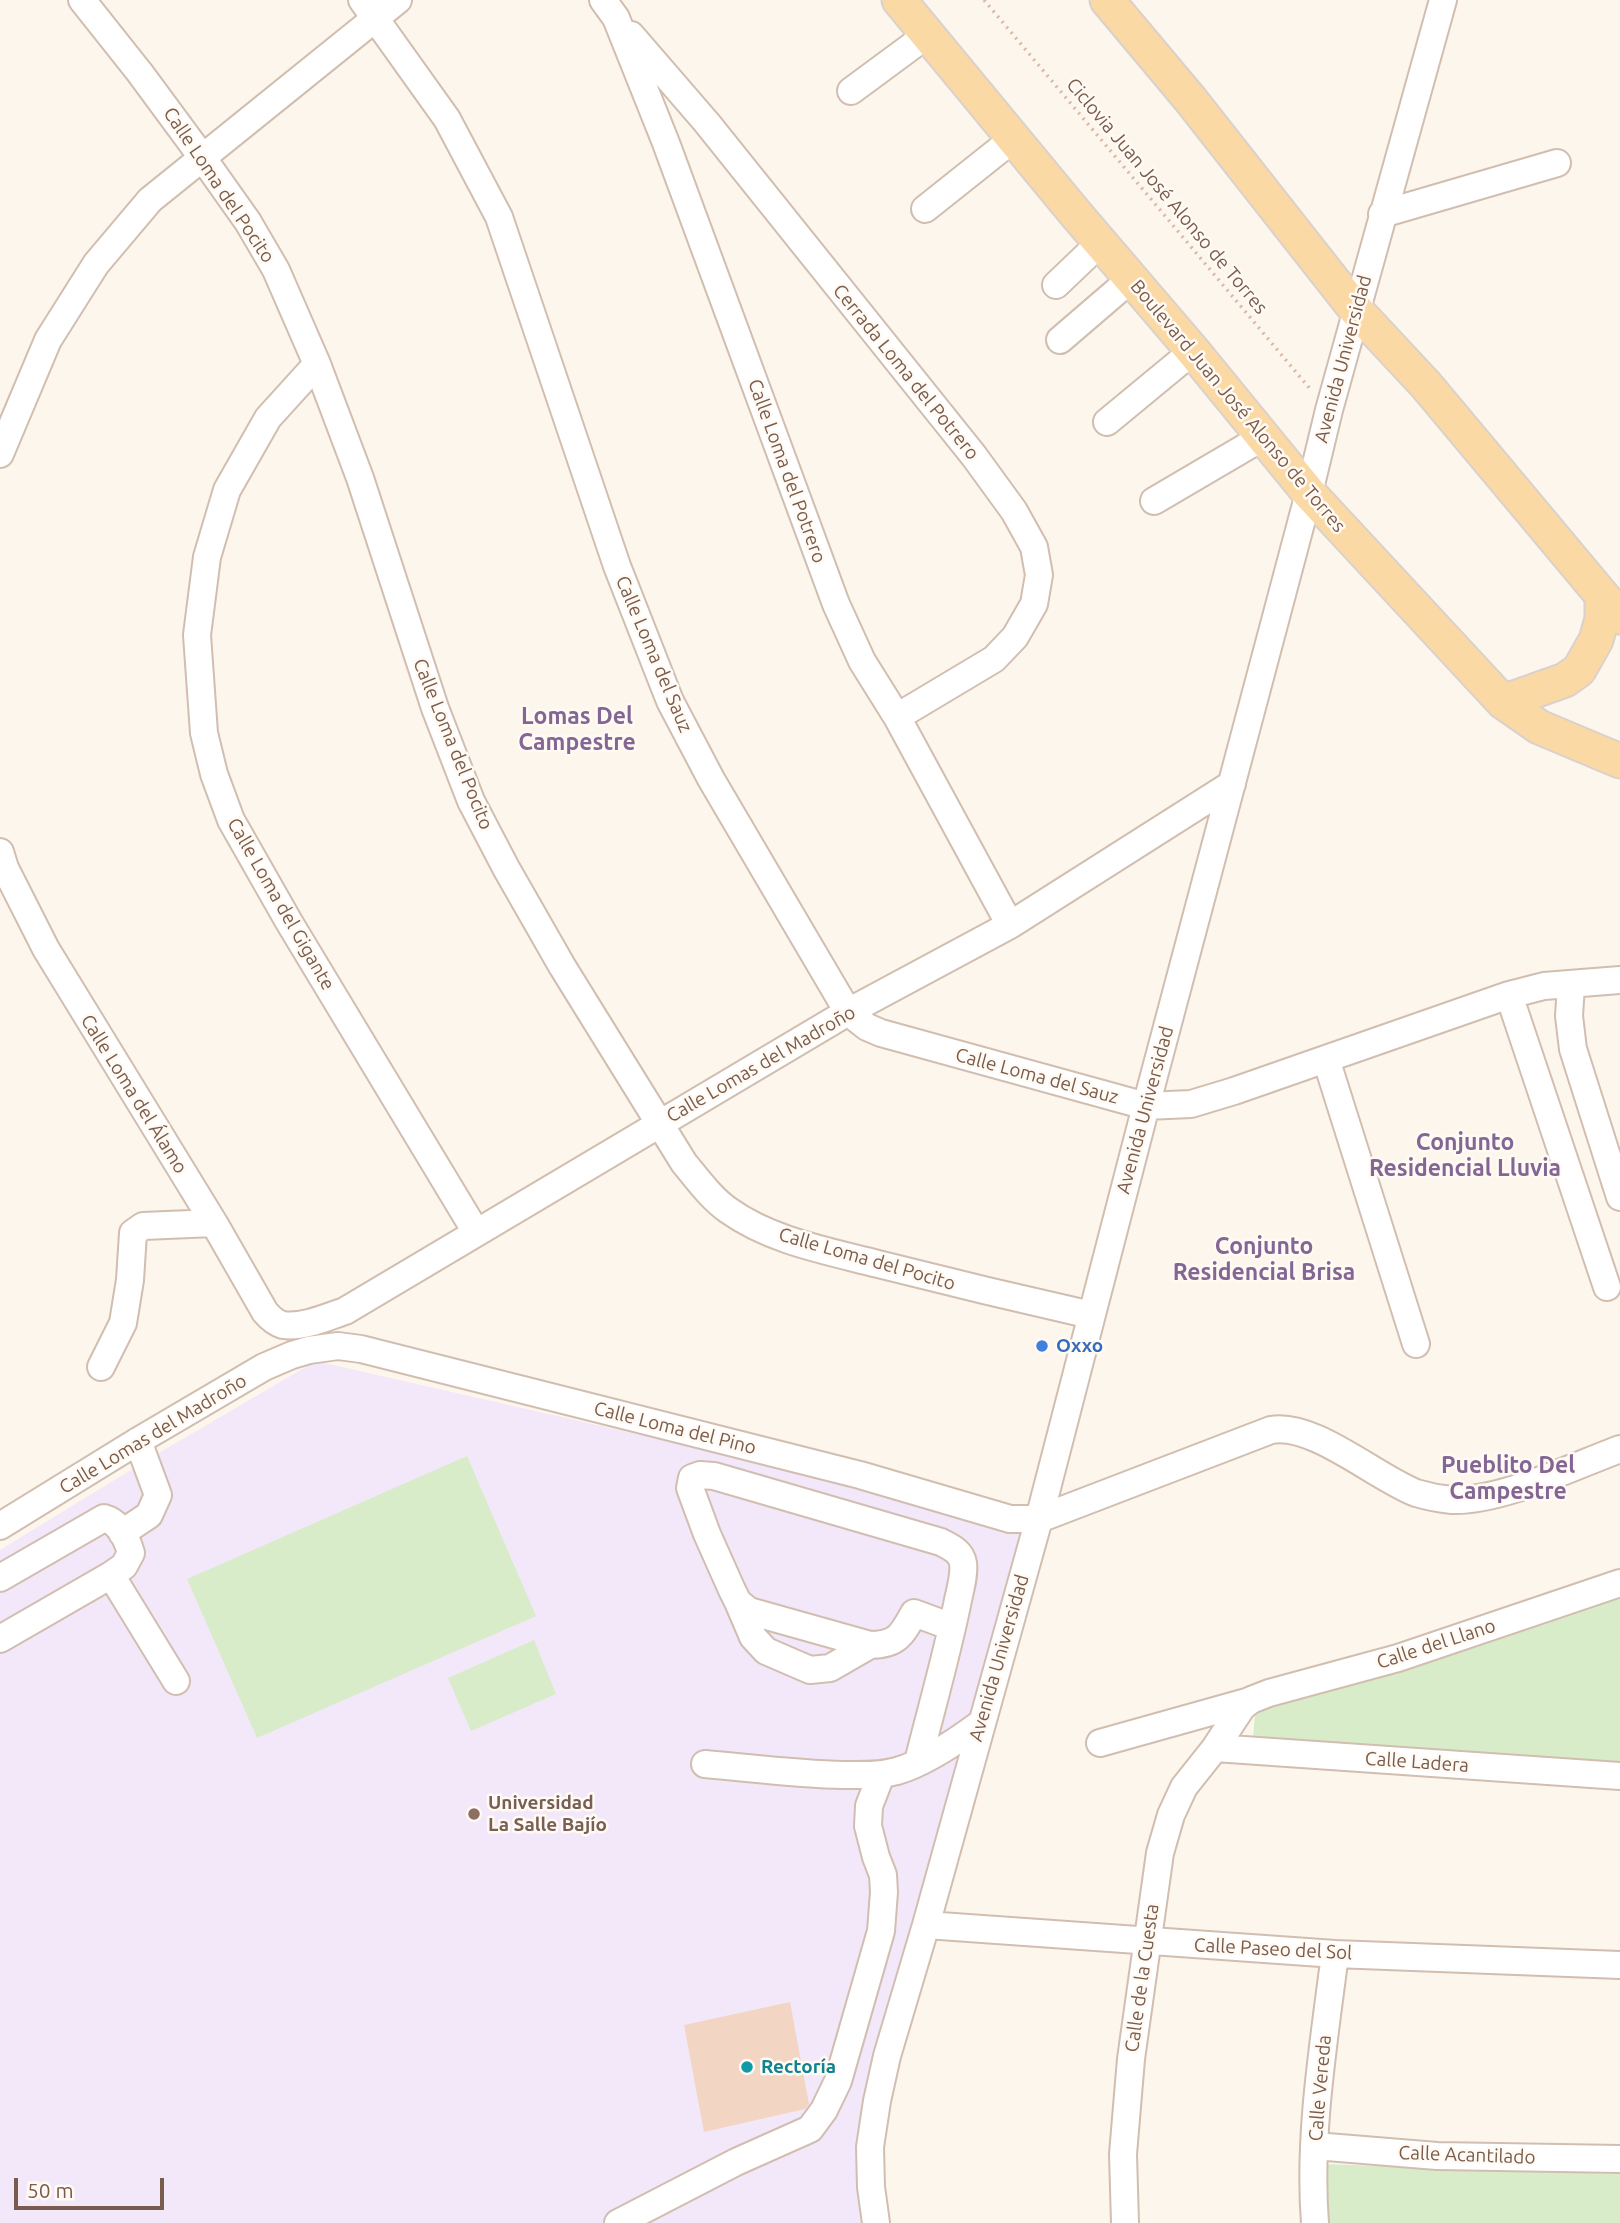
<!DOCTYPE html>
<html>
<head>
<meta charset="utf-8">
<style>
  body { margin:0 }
  #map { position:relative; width:1620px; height:2223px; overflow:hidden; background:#fdf6ec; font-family:Ubuntu,sans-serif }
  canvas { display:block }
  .scale { position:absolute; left:14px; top:2178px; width:150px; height:32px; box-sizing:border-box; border:4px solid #7a5c4d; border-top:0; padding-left:9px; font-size:21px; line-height:24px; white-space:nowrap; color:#7a5c4d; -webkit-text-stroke:5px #fffaf3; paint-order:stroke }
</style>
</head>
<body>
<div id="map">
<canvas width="1620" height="2223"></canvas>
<div class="scale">50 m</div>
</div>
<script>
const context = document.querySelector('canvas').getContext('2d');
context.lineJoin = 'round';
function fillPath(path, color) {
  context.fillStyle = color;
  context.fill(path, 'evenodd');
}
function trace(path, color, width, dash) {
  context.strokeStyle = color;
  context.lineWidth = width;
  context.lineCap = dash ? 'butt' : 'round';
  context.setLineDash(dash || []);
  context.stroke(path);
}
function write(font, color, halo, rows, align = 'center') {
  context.font = font + ' Ubuntu,sans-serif';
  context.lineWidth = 5;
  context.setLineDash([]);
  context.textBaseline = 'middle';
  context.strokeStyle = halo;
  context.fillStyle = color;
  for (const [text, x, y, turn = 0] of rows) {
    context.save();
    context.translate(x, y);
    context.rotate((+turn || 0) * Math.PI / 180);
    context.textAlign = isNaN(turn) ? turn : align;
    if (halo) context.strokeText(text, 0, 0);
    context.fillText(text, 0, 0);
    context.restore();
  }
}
fillPath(new Path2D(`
  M 316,1361 L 1031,1524 L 873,2079 L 876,2223 L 0,2223 L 0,1550 L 152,1457 Z`), '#f3e8fa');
fillPath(new Path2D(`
  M 467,1456 L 536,1616 L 257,1738 L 187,1579 Z
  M 1620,1592 L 1620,1768 L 1253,1739 L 1255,1713 Z
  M 534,1640 L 556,1694 L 471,1731 L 448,1678 Z
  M 1323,2164 L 1620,2174 L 1620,2223 L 1324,2223 Z`), '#d8ecc9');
fillPath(new Path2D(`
  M 790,2002 L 809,2104 L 805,2109 L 704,2132 L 684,2025 Z`), '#f3d5c3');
const minor = new Path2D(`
  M 82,0 L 140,73 L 202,157 L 248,222 L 276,270 L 317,364 L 360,478 L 435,708 L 471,801 L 506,868 L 562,966 L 684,1163 C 698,1180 711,1198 728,1210 C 771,1241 828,1251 878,1264 C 949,1282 1020,1299 1091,1315
  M 362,0 L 447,119 L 499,217 L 617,566 L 670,701 L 711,779 L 848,1012 L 867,1027 L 881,1033 L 1146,1106 L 1191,1104 L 1234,1091 L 1509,995 L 1544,986 L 1620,980
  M 603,0 L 616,18 L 666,143 L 836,604 L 862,661 L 897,717 L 1010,925
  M 631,35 L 707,123 L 974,456 L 1014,511 L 1034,547 L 1039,575 L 1034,604 L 1015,637 L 994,659 L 897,717
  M 851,91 L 912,46 L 926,33
  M 925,209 L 1013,139
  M 1382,214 L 1557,163
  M 1056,285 L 1100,243
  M 1060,340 L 1131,279
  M 317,364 L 268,418 L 227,490 L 207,557 L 197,635 L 204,733 L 214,774 L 231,820 L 289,922 L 476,1232
  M 1107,422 L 1193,351
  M 0,454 L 48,340 L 96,264 L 150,200 L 398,0
  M 1154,501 L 1263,437
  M 0,852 L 5,868 L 46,949 L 214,1223 L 265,1312 C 270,1318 276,1323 283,1325 C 303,1328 327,1317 345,1311 L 848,1012 L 1010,925 L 1232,784
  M 1571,985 L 1569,1016 L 1573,1049 L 1620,1197
  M 1509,995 L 1607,1287
  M 1326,1059 L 1416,1344
  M 101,1367 L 123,1323 L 130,1280 L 133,1233 L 143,1226 L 214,1223
  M 0,1526 L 138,1441 L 264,1367 L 292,1355 L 309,1350 L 338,1346 L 361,1349 L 860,1475 L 1010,1519 L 1039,1519 L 1271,1430 C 1313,1422 1375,1477 1416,1493 C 1426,1496 1441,1499 1452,1500 C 1500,1502 1574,1466 1620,1449
  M 122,1533 L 149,1515 L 158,1495 L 138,1441
  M 111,1575 L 176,1681
  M 0,1578 L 104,1518 C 119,1522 127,1539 131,1553 L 124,1566 L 111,1575 L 0,1639
  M 738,1602 L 753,1637 L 766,1651 L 810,1670 L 830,1668 L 870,1645
  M 1100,1743 L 1250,1701
  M 1215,1748 L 1620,1776
  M 918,1762 C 931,1710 946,1658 957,1605 C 959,1593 965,1576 963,1563 C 961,1551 950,1547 941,1542 L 714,1476 L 700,1475 L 692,1478 L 690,1488 L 707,1534 L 732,1590 L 738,1602 L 749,1611 L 870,1645 C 897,1645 902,1635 914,1613 L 952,1627
  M 705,1764 C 751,1768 797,1774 844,1775 C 862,1775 879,1776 897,1771 C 925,1763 957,1741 980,1724
  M 926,1925 L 1335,1954 L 1620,1965
  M 1315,2146 L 1437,2156 L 1620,2159
  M 618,2223 L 736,2162 L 810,2129 L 824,2110 L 838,2081 L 881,1931 L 884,1892 L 883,1875 L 876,1857 L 868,1826 L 869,1806 L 881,1775
  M 876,2223 L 871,2187 L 870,2147 L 877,2101 L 887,2056 L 926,1925 L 1039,1519 L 1146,1106 L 1309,493 L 1329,410 L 1443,0
  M 1125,2223 L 1123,2154 L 1131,2059 L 1160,1853 L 1171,1815 L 1184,1787 L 1215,1748 L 1242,1707 L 1251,1700 L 1269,1693 L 1398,1658 L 1620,1583
  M 1315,2223 C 1308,2136 1324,2041 1335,1954`);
const major = new Path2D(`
  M 899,0 L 1075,213 L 1193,351 L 1309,493 L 1503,702 L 1539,727 L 1620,761
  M 1107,0 L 1190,99 L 1356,310 L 1426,385 L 1620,617
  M 1503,702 L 1565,680 L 1579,670 L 1596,640 L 1602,619 L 1602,596`);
trace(minor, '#d1beb0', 30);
trace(major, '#dad1cd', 37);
trace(new Path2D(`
  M 984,0 L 1311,390`), '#d9b8a5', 3.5, [2, 5]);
trace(minor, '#fff', 26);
trace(major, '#fbd9a5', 33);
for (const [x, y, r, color] of [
  [1042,1346,7,"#3f7fe0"],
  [474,1814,7,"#8d6e63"],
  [747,2067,7,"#0f9aa8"]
]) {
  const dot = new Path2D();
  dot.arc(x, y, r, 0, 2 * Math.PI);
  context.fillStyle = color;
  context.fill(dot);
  trace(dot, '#fffaf3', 2.5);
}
write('19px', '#7a5c4d', '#fffaf3', [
  ["Calle Loma del Pocito",219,185,56],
  ["Ciclovia Juan José Alonso de Torres",1167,196,50],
  ["Avenida Universidad",1343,359,-75],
  ["Cerrada Loma del Potrero",906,372,51],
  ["Boulevard Juan José Alonso de Torres",1238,406,50],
  ["Calle Loma del Potrero",787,471,70],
  ["Calle Loma del Sauz",654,654,67],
  ["Calle Loma del Pocito",453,744,68],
  ["Calle Loma del Gigante",281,904,60],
  ["Calle Lomas del Madroño",761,1064,-30],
  ["Calle Loma del Sauz",1037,1076,15],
  ["Calle Loma del Álamo",134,1094,58],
  ["Avenida Universidad",1145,1110,-75],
  ["Calle Loma del Pocito",867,1259,16],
  ["Calle Loma del Pino",675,1428,14],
  ["Calle Lomas del Madroño",153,1434,-31],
  ["Calle del Llano",1436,1644,-18],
  ["Avenida Universidad",999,1658,-74],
  ["Calle Ladera",1417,1762,4],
  ["Calle Paseo del Sol",1273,1949,3],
  ["Calle de la Cuesta",1142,1978,-82],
  ["Calle Vereda",1320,2088,-85],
  ["Calle Acantilado",1467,2155,2]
]);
write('bold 19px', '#366cbe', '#fffaf3', [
  ["Oxxo",1056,1346]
], 'left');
write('bold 19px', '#785e54', '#fffaf3', [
  ["Universidad",488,1803],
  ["La Salle Bajío",488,1825]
], 'left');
write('bold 19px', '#0d838f', '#fffaf3', [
  ["Rectoría",761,2067]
], 'left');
write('bold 23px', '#846695', '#fffaf3', [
  ["Lomas Del",577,716],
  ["Campestre",577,742],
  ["Conjunto",1465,1142],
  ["Residencial Lluvia",1465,1168],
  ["Conjunto",1264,1246],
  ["Residencial Brisa",1264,1272],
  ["Pueblito Del",1508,1465],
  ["Campestre",1508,1491]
]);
</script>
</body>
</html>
